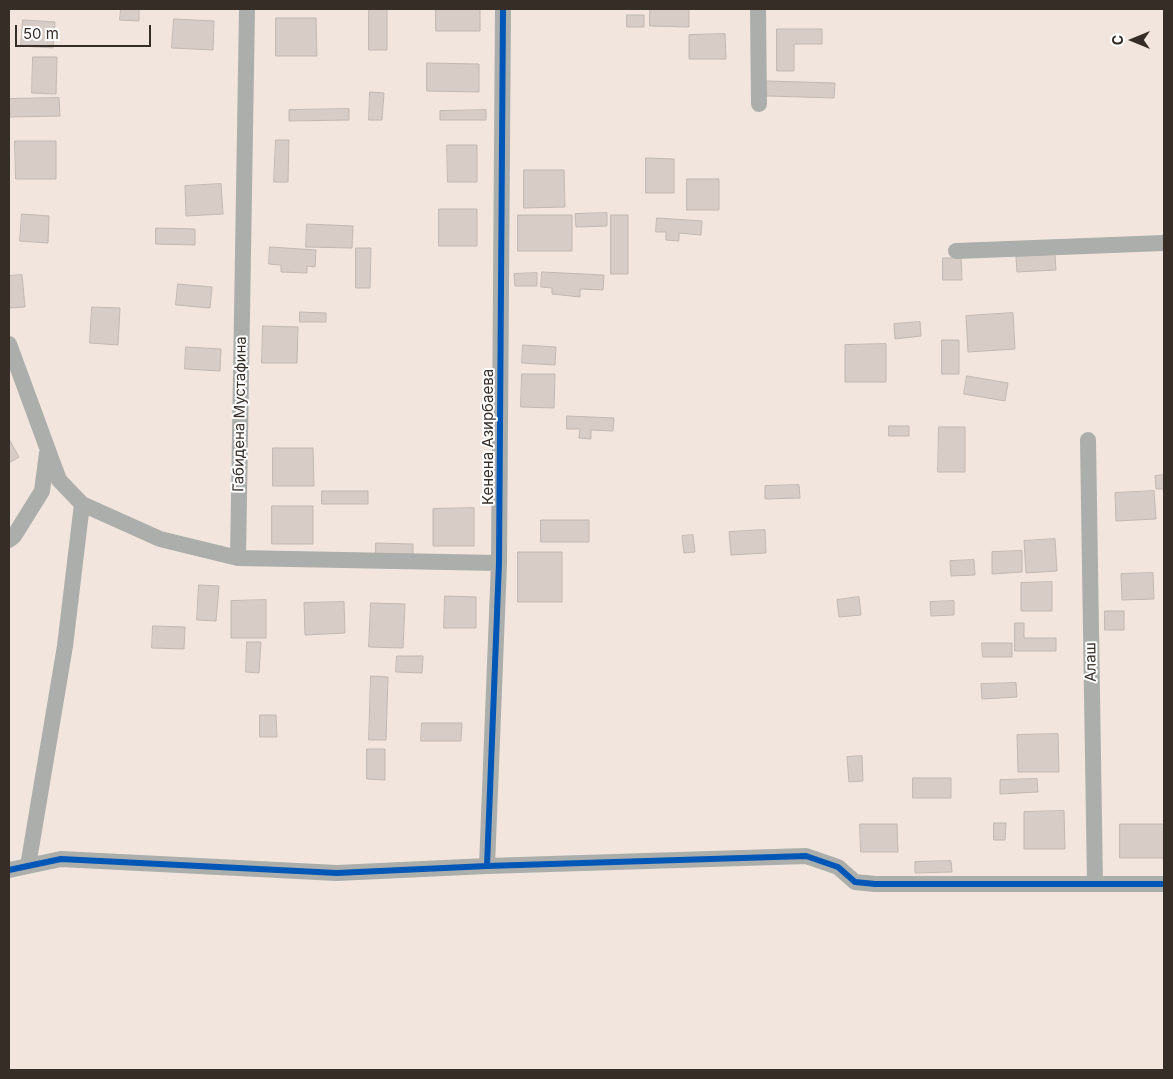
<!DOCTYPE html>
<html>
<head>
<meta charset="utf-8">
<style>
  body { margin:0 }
  #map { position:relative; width:1173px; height:1079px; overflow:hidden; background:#f2e5dd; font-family:Inter,sans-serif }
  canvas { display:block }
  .frame { position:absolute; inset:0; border:10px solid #362d27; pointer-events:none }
  .north { position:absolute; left:1108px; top:15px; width:50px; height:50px; -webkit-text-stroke:4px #fff; paint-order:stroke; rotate:270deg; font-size:14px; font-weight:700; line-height:20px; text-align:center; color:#362d27 }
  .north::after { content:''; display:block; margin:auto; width:18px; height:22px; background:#362d27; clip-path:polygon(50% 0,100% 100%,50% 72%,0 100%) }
  .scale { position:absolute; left:15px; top:25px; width:136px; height:22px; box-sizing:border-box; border:2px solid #362d27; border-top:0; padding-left:6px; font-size:15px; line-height:18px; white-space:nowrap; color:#362d27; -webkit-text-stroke:4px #fff; paint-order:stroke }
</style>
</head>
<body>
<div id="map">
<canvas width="1173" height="1079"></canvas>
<div class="frame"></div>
<div class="north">С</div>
<div class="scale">50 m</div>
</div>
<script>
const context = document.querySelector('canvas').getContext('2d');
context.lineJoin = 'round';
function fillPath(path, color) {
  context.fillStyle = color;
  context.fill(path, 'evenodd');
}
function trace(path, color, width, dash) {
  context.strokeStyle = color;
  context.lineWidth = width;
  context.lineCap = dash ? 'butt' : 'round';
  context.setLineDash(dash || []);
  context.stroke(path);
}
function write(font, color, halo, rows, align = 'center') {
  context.font = font + ' Inter,sans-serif';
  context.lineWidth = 4;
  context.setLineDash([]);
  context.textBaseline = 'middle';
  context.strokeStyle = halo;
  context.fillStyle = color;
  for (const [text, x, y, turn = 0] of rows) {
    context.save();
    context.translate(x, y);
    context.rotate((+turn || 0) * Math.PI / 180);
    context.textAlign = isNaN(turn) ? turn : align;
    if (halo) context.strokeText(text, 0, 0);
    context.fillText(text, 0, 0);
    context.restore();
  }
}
const building = new Path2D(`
  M 121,9 L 139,9 L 139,21 L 120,20 Z
  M 369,9 L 387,9 L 387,50 L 369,50 Z
  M 436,9 L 480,9 L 480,31 L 436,31 Z
  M 650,9 L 689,9 L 689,27 L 650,26 Z
  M 627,15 L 644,15 L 644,27 L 627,27 Z
  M 276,18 L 316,18 L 317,56 L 276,56 Z
  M 174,19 L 214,21 L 213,50 L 172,48 Z
  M 23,20 L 55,22 L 53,48 L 21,46 Z
  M 777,29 L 822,29 L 822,44 L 794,44 L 794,71 L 777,71 Z
  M 725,34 L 726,59 L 689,59 L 689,35 Z
  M 33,57 L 57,57 L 56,94 L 32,93 Z
  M 427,63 L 479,64 L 479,92 L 427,91 Z
  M 767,81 L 835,83 L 834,98 L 767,96 Z
  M 370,92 L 384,93 L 382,120 L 369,120 Z
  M 59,98 L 60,116 L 10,117 L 9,99 Z
  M 349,109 L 349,120 L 289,121 L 289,110 Z
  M 486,110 L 486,120 L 440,120 L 440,111 Z
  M 276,140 L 289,140 L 288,182 L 274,182 Z
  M 15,141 L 56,141 L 56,179 L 16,179 Z
  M 447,145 L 477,145 L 477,182 L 448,182 Z
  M 646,158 L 674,159 L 674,193 L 646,193 Z
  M 524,170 L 564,170 L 565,207 L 524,208 Z
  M 687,179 L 719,179 L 719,210 L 687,210 Z
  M 221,184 L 223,214 L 186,216 L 185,186 Z
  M 439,209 L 477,209 L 477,246 L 439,246 Z
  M 607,213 L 607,226 L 576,227 L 575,214 Z
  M 22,214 L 49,216 L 48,243 L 20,241 Z
  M 518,215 L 572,215 L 572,251 L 518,251 Z
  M 611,215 L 628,215 L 628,274 L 611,274 Z
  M 657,218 L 702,221 L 701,235 L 679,233 L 679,241 L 666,240 L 666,232 L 656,232 Z
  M 307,224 L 353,226 L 352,248 L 306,247 Z
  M 156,228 L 195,229 L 195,245 L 156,244 Z
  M 270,247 L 316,250 L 315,267 L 307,266 L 307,273 L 281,272 L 281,265 L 269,264 Z
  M 356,248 L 371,248 L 370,288 L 356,288 Z
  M 1055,255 L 1056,270 L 1017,272 L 1016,257 Z
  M 943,258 L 961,258 L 962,280 L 943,280 Z
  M 542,272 L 604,275 L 603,290 L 580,289 L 580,297 L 552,294 L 552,288 L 541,287 Z
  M 537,273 L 537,286 L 515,286 L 514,274 Z
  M 22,275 L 25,307 L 9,308 L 9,276 Z
  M 178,284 L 212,287 L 210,308 L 176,305 Z
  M 92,307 L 120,308 L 118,345 L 90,343 Z
  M 300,312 L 326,313 L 326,322 L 300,322 Z
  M 1013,313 L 1015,349 L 968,352 L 966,316 Z
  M 920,322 L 921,336 L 895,339 L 894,324 Z
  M 263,326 L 298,327 L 297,363 L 262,363 Z
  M 942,340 L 959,340 L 959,374 L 942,374 Z
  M 886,344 L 886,382 L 845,382 L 845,345 Z
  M 523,345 L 556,347 L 555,365 L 522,363 Z
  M 186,347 L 221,349 L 220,371 L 185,369 Z
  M 522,374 L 555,374 L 554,408 L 521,407 Z
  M 967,376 L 1008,383 L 1005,401 L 964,394 Z
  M 567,416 L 614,418 L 613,431 L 591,430 L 591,439 L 579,438 L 580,429 L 567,429 Z
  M 889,426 L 909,426 L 909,436 L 889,436 Z
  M 939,427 L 965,427 L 965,472 L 938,472 Z
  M 9,439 L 19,457 L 9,463 Z
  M 273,448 L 313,448 L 314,486 L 273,486 Z
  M 1164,475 L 1164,489 L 1156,489 L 1155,476 Z
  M 799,485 L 800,498 L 765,499 L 765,486 Z
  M 322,491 L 368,491 L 368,504 L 322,504 Z
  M 1154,491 L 1156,519 L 1116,521 L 1115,493 Z
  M 272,506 L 313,506 L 313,544 L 272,544 Z
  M 474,508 L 474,546 L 433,546 L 433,509 Z
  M 541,520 L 589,520 L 589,542 L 541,542 Z
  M 765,530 L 766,553 L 731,555 L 729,532 Z
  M 693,535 L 695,552 L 684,553 L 682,536 Z
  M 1055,539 L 1057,571 L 1026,573 L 1024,541 Z
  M 376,543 L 413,544 L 413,556 L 376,556 Z
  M 1022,551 L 1022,572 L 992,574 L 992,552 Z
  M 518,552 L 562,552 L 562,602 L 518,602 Z
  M 974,560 L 975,575 L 951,576 L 950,561 Z
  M 1153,573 L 1154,599 L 1122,600 L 1121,574 Z
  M 1052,582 L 1052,611 L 1021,611 L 1021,583 Z
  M 199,585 L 219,586 L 216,621 L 197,620 Z
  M 445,596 L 476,597 L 476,628 L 444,628 Z
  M 859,597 L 861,615 L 839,617 L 837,600 Z
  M 266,600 L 266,638 L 231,638 L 231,601 Z
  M 954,601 L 954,615 L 931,616 L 930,602 Z
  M 344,602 L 345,633 L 305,635 L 304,603 Z
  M 371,603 L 405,604 L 403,648 L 369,647 Z
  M 1105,611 L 1124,611 L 1124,630 L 1105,630 Z
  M 1015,623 L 1024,623 L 1024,638 L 1056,638 L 1056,651 L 1015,651 Z
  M 153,626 L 185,627 L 184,649 L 152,648 Z
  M 247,642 L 261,642 L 259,673 L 246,672 Z
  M 982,643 L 1012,643 L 1012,657 L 983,657 Z
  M 397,656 L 423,656 L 422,673 L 396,672 Z
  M 371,676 L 388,677 L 386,740 L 369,740 Z
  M 1016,683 L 1017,697 L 982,699 L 981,684 Z
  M 260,715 L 276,715 L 277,737 L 260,737 Z
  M 422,723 L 462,723 L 461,741 L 421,741 Z
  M 1058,734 L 1059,772 L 1018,772 L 1017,735 Z
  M 367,749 L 385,749 L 385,780 L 367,779 Z
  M 862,756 L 863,781 L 849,782 L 847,757 Z
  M 913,778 L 951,778 L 951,798 L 913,798 Z
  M 1037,779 L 1038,792 L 1000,794 L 1000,780 Z
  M 1064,811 L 1065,849 L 1024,849 L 1024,812 Z
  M 994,823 L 1006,823 L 1005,840 L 994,840 Z
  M 860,824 L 897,824 L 898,852 L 861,852 Z
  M 1120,824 L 1164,824 L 1164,858 L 1120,858 Z
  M 951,861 L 952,872 L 915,873 L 915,862 Z`);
fillPath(building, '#d7ccc6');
trace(building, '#c2b8b2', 1);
trace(new Path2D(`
  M 247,9 L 238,558 L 499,563
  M 758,9 L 759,104
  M 956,251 L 1164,243
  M 9,344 L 59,480 L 82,504 L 160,539 L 238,558
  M 1088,440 L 1095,884
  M 9,540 L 14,536 L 42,491 L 47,453
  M 28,866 L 65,646 L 82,504
  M 487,866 L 499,563 L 503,9
  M 9,870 L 61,859 L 337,873 L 487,866 L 806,856 L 838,867 L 855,882 L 875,884 L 1164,884`), '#abaeab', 16);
trace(new Path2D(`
  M 487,866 L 499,563 L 503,9
  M 9,870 L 61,859 L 337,873 L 487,866 L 806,856 L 838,867 L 855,882 L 875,884 L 1164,884`), '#0057b8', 6);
write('15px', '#362d27', '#fff', [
  ["Габидена Мустафина",240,414,-89],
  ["Кенена Азирбаева",488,437,-90],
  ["Алаш",1091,662,-91]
]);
</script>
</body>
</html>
